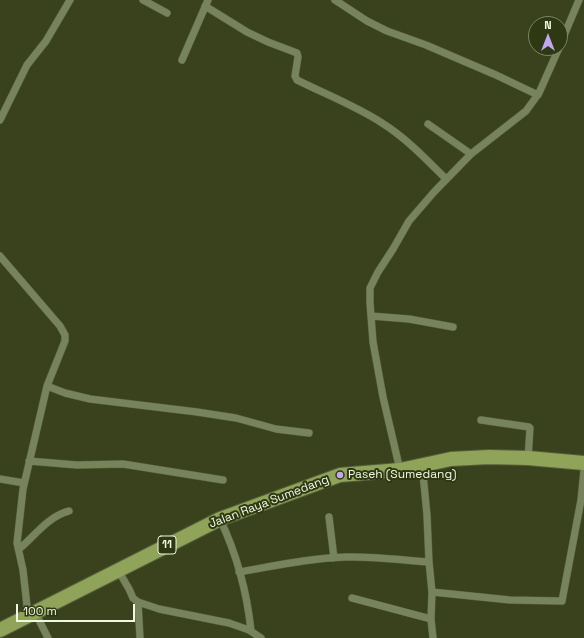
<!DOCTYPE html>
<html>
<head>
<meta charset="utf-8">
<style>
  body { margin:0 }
  #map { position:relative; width:584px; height:638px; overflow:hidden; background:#39421d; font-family:"Space Grotesk",sans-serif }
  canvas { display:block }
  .north { position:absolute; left:528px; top:16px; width:40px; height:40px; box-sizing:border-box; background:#2e3812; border:1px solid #7c8565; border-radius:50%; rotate:0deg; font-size:11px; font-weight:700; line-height:16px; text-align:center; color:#f1f8e2 }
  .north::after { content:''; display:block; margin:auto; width:14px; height:18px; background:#c3a7f2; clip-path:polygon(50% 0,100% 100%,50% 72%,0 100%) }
  .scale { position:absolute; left:16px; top:604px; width:119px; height:18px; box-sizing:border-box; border:2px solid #f1f8e2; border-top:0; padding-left:5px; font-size:12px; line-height:14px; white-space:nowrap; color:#f1f8e2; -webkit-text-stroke:3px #2e3812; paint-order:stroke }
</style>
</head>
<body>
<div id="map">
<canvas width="584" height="638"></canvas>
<div class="north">N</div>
<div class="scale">100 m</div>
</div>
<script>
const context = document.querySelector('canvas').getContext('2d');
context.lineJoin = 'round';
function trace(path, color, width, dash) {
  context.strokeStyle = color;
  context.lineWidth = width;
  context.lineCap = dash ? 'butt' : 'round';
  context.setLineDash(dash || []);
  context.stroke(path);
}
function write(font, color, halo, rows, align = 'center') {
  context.font = font + ' "Space Grotesk",sans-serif';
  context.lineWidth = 4;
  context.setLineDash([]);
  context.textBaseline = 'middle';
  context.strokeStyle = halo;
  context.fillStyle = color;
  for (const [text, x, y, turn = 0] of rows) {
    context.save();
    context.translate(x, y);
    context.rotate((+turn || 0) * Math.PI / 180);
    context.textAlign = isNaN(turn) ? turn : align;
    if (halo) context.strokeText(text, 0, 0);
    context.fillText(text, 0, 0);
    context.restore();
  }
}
const street = new Path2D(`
  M 143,0 L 167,13
  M 335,0 L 367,21 L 387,31 L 426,45 L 496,75 L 538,95
  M 205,6 L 247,32 L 268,42 L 297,53 L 298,57 L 295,76 L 297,80 C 325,94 356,106 382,123 C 406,138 426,159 446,179
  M 560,45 L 579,0
  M 182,60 L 208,0
  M 0,120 L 27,65 L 46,41 L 70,0
  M 428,124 L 471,154
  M 0,256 L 60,326 L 65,335 L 65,341 L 47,386 L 23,489 L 17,543 L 23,570 L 28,615
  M 371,316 L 409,319 L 453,327
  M 47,386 L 65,393 L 90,399 L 197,412 L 236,418 L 276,429 L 309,433
  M 481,420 L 529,427 L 530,428 L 528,458
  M 29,461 L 77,465 L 123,464 L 223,480
  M 422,464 L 427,515 L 429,562 L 432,592 L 431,619 L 433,638
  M 400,470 L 383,397 L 373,342 L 370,303 L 370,288 L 378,272 L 393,249 L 409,221 L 434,192 L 471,154 L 526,111 L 539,93 L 559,48
  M 0,479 L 24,483
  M 329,517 L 334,558
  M 220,519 C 237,555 247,592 251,631
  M 19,549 C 35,536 47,517 69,511
  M 118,570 L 129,589 L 133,598 L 138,602 L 159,609 L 229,623 L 249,630 L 261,638
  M 239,572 C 274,566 310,558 346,557 C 373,556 401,560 429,562
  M 432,592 L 510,600 L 562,601 L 581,500 L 584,470
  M 352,598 L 431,619
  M 138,602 L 140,638
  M 35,612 L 48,638`);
const highway = new Path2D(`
  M 0,630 L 220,519 L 340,475 L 400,470 L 451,459 L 489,457 L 528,458 L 584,463`);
trace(street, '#565e3d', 8);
trace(highway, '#565e3d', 16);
trace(street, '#77835b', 7);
trace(highway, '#8fa359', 14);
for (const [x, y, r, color] of [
  [340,475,4,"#c3a7f2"]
]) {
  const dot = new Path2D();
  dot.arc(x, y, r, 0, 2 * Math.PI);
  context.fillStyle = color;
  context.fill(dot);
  trace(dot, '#2e3812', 1.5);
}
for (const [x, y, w] of [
  [167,545,18]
]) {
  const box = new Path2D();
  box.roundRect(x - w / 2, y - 9, w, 18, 3);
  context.fillStyle = '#2e3812';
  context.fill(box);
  trace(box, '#f1f8e2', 1);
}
write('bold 11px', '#f1f8e2', null, [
  ["11",167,545]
]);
write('12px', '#f1f8e2', '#2e3812', [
  ["Paseh (Sumedang)",348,475]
], 'left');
write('12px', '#f1f8e2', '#2e3812', [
  ["Jalan Raya Sumedang",269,502,-21]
]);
</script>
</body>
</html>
